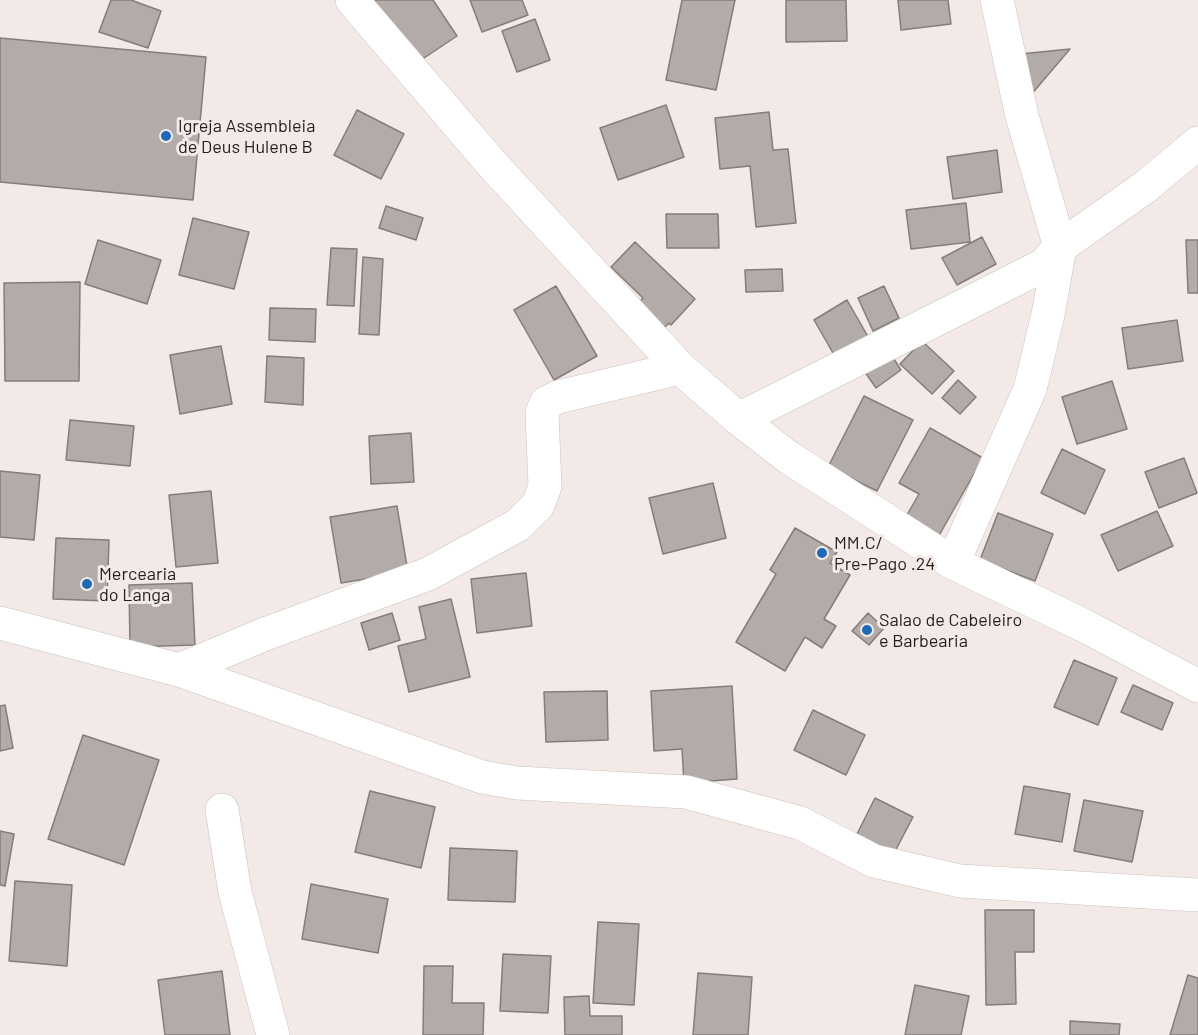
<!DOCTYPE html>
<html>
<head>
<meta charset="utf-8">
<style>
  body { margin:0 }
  canvas { display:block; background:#f3eae7 }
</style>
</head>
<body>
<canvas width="1198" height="1035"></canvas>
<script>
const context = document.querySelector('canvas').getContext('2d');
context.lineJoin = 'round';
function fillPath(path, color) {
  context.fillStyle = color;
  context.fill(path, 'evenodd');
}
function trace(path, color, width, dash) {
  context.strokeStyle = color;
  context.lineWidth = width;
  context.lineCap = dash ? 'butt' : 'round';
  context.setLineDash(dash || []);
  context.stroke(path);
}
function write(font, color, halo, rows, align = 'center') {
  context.font = font + ' Barlow,sans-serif';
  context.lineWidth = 6;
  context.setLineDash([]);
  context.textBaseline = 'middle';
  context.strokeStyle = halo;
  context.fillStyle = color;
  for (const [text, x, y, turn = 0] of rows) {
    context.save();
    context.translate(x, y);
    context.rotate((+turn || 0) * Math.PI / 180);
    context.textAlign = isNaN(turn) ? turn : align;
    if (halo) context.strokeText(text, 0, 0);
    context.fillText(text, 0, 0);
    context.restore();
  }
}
const building = new Path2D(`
  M 111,0 L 131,0 L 161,11 L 148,48 L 99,32 Z
  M 371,0 L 433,0 L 457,36 L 415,64 Z
  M 470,0 L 522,0 L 528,15 L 482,32 Z
  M 682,0 L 735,0 L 716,90 L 666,80 Z
  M 786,0 L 846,0 L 847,41 L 786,42 Z
  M 898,0 L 948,0 L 951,24 L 901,30 Z
  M 535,19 L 550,60 L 517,72 L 502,31 Z
  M 0,38 L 206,57 L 193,200 L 0,182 Z
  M 1070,49 L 1024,103 L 1020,54 Z
  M 666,105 L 684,157 L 618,180 L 600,128 Z
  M 357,110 L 404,134 L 381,179 L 334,155 Z
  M 769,112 L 773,150 L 788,149 L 796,223 L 756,227 L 750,166 L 720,169 L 715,118 Z
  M 997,150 L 1002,192 L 953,199 L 947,157 Z
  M 966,203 L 970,242 L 911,249 L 906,210 Z
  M 386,206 L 423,218 L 416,240 L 379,228 Z
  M 666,214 L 718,214 L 719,248 L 667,248 Z
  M 193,218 L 249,232 L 234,289 L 179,275 Z
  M 982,237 L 996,264 L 957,285 L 942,258 Z
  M 98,240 L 161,260 L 147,304 L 85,284 Z
  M 1186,240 L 1198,240 L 1198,293 L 1188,293 Z
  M 635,242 L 695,299 L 671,325 L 669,323 L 656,336 L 631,311 L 643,298 L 611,267 Z
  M 331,248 L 357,249 L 354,306 L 327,305 Z
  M 363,257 L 383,259 L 379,335 L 359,334 Z
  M 782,269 L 783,291 L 746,292 L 745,270 Z
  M 80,282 L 79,381 L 5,381 L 4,283 Z
  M 556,286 L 597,356 L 554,380 L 514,310 Z
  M 884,286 L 899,318 L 873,331 L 858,298 Z
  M 847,300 L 870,340 L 837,360 L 814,320 Z
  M 270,308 L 316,309 L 315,342 L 269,340 Z
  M 1177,320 L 1183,361 L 1128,369 L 1122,328 Z
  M 922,341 L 954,371 L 932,394 L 900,364 Z
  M 221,346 L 232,404 L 180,414 L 170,355 Z
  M 890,353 L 901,370 L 876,388 L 865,372 Z
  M 267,356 L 304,358 L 303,405 L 265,402 Z
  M 958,380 L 976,397 L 960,414 L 942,398 Z
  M 1112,381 L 1127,429 L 1077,444 L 1062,397 Z
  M 864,396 L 913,420 L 877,491 L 828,467 Z
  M 70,420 L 134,426 L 130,466 L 66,460 Z
  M 930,428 L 983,458 L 937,539 L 904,520 L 919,494 L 899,483 Z
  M 411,433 L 414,482 L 371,484 L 369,436 Z
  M 1062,449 L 1105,470 L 1085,514 L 1041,493 Z
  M 1184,458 L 1197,493 L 1159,508 L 1145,472 Z
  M 0,471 L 40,475 L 34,540 L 0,537 Z
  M 713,483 L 726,538 L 663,554 L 649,498 Z
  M 211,491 L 218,563 L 176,567 L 169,495 Z
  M 397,506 L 408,572 L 341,583 L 330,517 Z
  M 1157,511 L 1173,546 L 1118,571 L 1101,535 Z
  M 998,513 L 1053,534 L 1035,581 L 980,560 Z
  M 795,528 L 837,552 L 830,563 L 850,575 L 824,619 L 836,626 L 822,648 L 805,637 L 785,671 L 736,642 L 776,574 L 770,570 Z
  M 56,538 L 109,540 L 107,601 L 53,599 Z
  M 526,573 L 532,626 L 477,633 L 471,579 Z
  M 192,583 L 195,645 L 130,647 L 129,585 Z
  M 451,599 L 470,677 L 409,692 L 398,646 L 426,639 L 419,607 Z
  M 392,613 L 400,640 L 369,650 L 361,623 Z
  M 868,613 L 884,628 L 869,645 L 852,631 Z
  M 1074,660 L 1117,678 L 1098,725 L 1054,707 Z
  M 1133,685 L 1173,703 L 1162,730 L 1121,712 Z
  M 732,686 L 737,779 L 684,783 L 682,749 L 654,751 L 651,691 Z
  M 607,691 L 608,740 L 546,742 L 544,692 Z
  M 5,705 L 13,748 L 0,751 L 0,706 Z
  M 813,710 L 865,735 L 846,775 L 794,750 Z
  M 83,735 L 159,760 L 124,865 L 48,839 Z
  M 1024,786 L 1070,794 L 1062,842 L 1015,834 Z
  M 370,791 L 435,807 L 421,868 L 355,852 Z
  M 875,798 L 913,817 L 890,861 L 853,842 Z
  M 1084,800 L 1143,811 L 1132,862 L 1074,851 Z
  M 0,831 L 14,834 L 5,886 L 0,885 Z
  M 450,848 L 517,851 L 515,902 L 448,900 Z
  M 15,881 L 72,885 L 67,966 L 9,961 Z
  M 311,884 L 388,899 L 378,953 L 302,939 Z
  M 985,910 L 1034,910 L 1034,952 L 1015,952 L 1016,1004 L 986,1005 Z
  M 598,922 L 639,924 L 634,1005 L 593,1003 Z
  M 503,954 L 551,956 L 548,1013 L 500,1011 Z
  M 424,966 L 453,966 L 452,1003 L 484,1003 L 483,1035 L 423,1035 Z
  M 222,971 L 230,1035 L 165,1035 L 158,980 Z
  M 698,973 L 752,977 L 748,1035 L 693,1035 Z
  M 1188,975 L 1198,978 L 1198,1035 L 1170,1035 Z
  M 915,985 L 969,996 L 961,1035 L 905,1035 Z
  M 589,996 L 590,1016 L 622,1016 L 622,1035 L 565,1035 L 564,997 Z
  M 1070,1021 L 1120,1024 L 1119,1035 L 1070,1035 Z`);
fillPath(building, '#b3aba8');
trace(building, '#857d7a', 1.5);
const minor = new Path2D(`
  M 352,0 L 492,164 L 680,368 L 739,419 L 788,457 L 953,563 L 1083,625 L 1198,686
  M 739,419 L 1044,265 L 1060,247 L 1145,187 L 1198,143
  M 953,563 L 1030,389 L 1048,315 L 1060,247 L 1022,116 L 997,0
  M 0,623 L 179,670 L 482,777 L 517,783 L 686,792 L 800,823 L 874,861 L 960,881 L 1198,895
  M 179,670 L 265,634 L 428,574 L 518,525 L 538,505 L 545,486 L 542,413 L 546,403 L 558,397 L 680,368
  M 222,810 L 235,892 L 273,1035`);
trace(minor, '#cbc2bf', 34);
trace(minor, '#fff', 33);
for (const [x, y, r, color] of [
  [166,136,6,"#1d69b8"],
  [822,553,6,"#1d69b8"],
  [87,584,6,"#1d69b8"],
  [867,630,6,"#1d69b8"]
]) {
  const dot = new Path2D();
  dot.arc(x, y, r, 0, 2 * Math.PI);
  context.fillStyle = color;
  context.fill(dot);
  trace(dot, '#f3eae7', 2);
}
write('18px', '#211e1c', '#f3eae7', [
  ["Igreja Assembleia",178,126],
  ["de Deus Hulene B",178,147],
  ["MM.C/",834,543],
  ["Pre-Pago .24",834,564],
  ["Mercearia",99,574],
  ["do Langa",99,595],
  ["Salao de Cabeleiro",879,620],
  ["e Barbearia",879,641]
], 'left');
</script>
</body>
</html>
